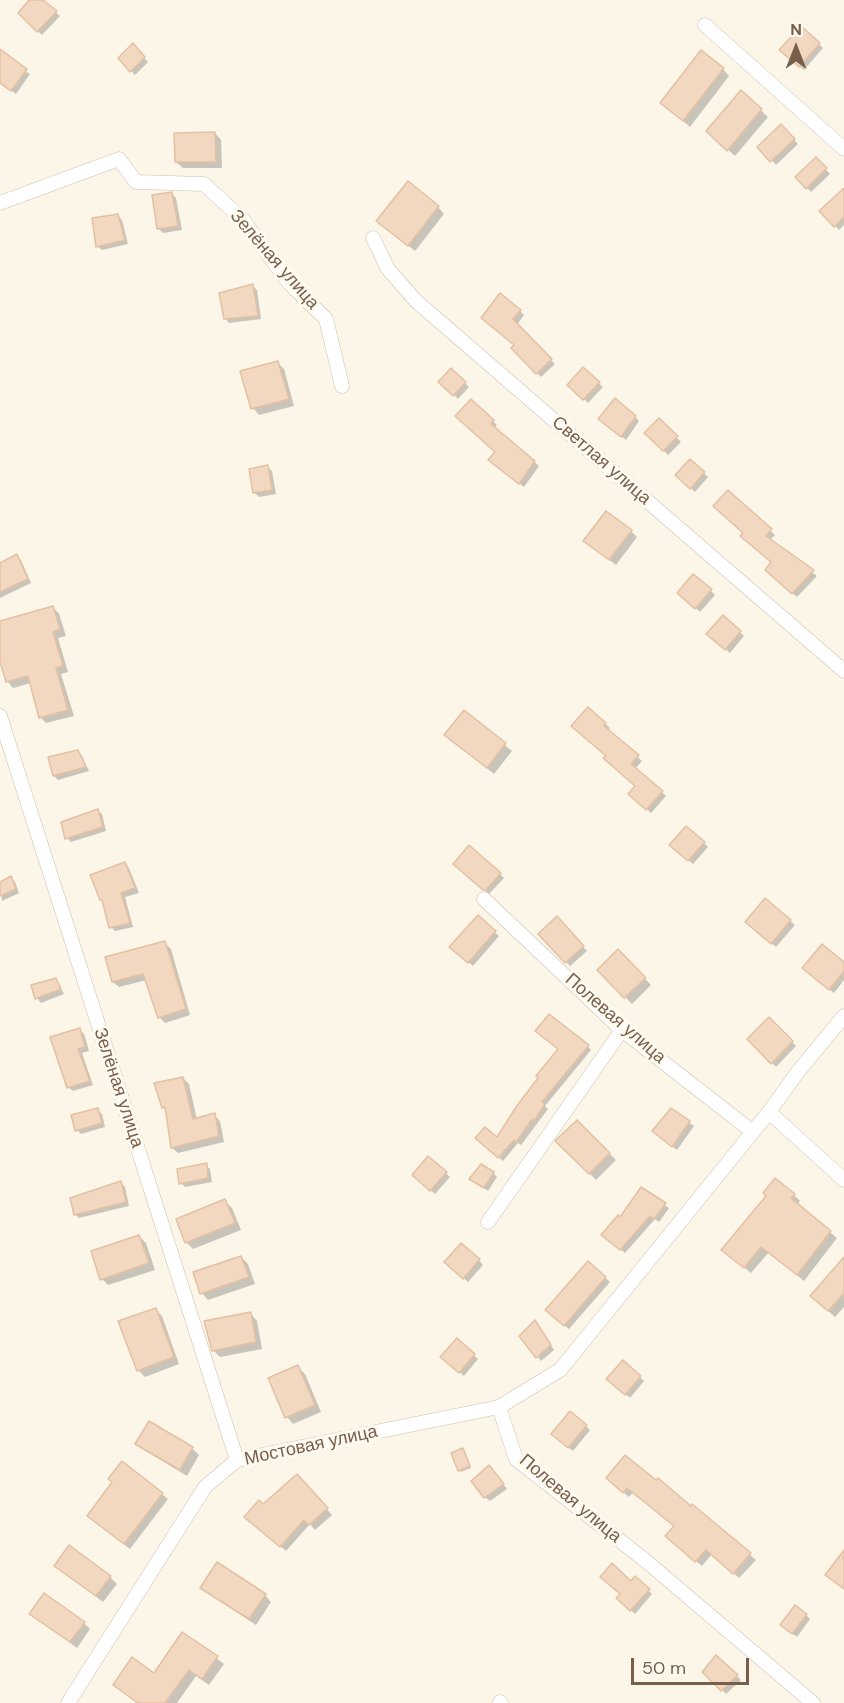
<!DOCTYPE html>
<html>
<head>
<meta charset="utf-8">
<style>
  body { margin:0 }
  #map { position:relative; width:844px; height:1703px; overflow:hidden; background:#fcf6e9; font-family:"DM Sans",sans-serif }
  canvas { display:block }
  .north { position:absolute; left:766px; top:18px; width:60px; height:60px; -webkit-text-stroke:4px #fffaef; paint-order:stroke; rotate:0deg; font-size:16px; font-weight:700; line-height:24px; text-align:center; color:#775f4c }
  .north::after { content:''; display:block; margin:auto; width:21px; height:27px; background:#775f4c; clip-path:polygon(50% 0,100% 100%,50% 72%,0 100%) }
  .scale { position:absolute; left:631px; top:1658px; width:118px; height:27px; box-sizing:border-box; border:3px solid #775f4c; border-top:0; padding-left:8px; font-size:18px; line-height:21px; white-space:nowrap; color:#775f4c; -webkit-text-stroke:4px #fffaef; paint-order:stroke }
</style>
</head>
<body>
<div id="map">
<canvas width="844" height="1703"></canvas>
<div class="north">N</div>
<div class="scale">50 m</div>
</div>
<script>
const context = document.querySelector('canvas').getContext('2d');
context.lineJoin = 'round';
function fillPath(path, color) {
  context.fillStyle = color;
  context.fill(path, 'evenodd');
}
function trace(path, color, width, dash) {
  context.strokeStyle = color;
  context.lineWidth = width;
  context.lineCap = dash ? 'butt' : 'round';
  context.setLineDash(dash || []);
  context.stroke(path);
}
function write(font, color, halo, rows, align = 'center') {
  context.font = font + ' "DM Sans",sans-serif';
  context.lineWidth = 6;
  context.setLineDash([]);
  context.textBaseline = 'middle';
  context.strokeStyle = halo;
  context.fillStyle = color;
  for (const [text, x, y, turn = 0] of rows) {
    context.save();
    context.translate(x, y);
    context.rotate((+turn || 0) * Math.PI / 180);
    context.textAlign = isNaN(turn) ? turn : align;
    if (halo) context.strokeText(text, 0, 0);
    context.fillText(text, 0, 0);
    context.restore();
  }
}
fillPath(new Path2D(`
  M 31,0 L 41,0 L 60,16 L 42,35 L 20,13 Z
  M 801,28 L 823,48 L 804,70 L 781,50 Z
  M 133,45 L 148,62 L 135,75 L 120,58 Z
  M 0,56 L 30,74 L 16,94 L 0,82 Z
  M 723,69 L 729,76 L 690,127 L 662,103 Z
  M 741,92 L 768,117 L 735,156 L 708,131 Z
  M 781,127 L 798,144 L 776,165 L 759,147 Z
  M 215,133 L 221,140 L 222,168 L 183,168 L 176,162 Z
  M 816,159 L 830,174 L 811,192 L 797,177 Z
  M 844,190 L 844,225 L 839,230 L 821,211 Z
  M 172,194 L 176,198 L 182,230 L 163,233 L 158,228 Z
  M 438,207 L 444,214 L 415,251 L 378,221 Z
  M 118,216 L 122,220 L 128,244 L 102,250 L 97,246 Z
  M 253,286 L 257,290 L 261,319 L 229,323 L 225,318 Z
  M 520,311 L 524,315 L 517,325 L 555,364 L 541,377 L 513,348 L 516,345 L 487,322 Z
  M 277,362 L 284,369 L 294,406 L 259,415 L 253,408 Z
  M 583,369 L 603,387 L 588,403 L 569,385 Z
  M 452,370 L 469,387 L 458,399 L 441,382 Z
  M 471,401 L 497,425 L 494,428 L 539,466 L 524,487 L 494,464 L 497,452 Z
  M 635,417 L 639,421 L 626,440 L 605,423 Z
  M 659,420 L 681,442 L 668,455 L 646,433 Z
  M 690,461 L 708,477 L 695,492 L 677,475 Z
  M 268,467 L 272,471 L 276,494 L 259,497 L 255,493 Z
  M 728,492 L 775,535 L 770,540 L 817,576 L 797,597 L 767,570 L 773,563 L 744,533 Z
  M 631,531 L 637,537 L 616,565 L 592,547 Z
  M 16,556 L 21,560 L 31,583 L 0,598 L 0,565 Z
  M 711,591 L 715,595 L 700,612 L 683,597 Z
  M 53,607 L 59,614 L 66,636 L 58,638 L 68,672 L 61,674 L 74,716 L 46,723 L 40,717 L 31,683 L 13,688 L 7,681 L 0,648 L 0,623 Z
  M 723,617 L 744,636 L 730,653 L 712,638 Z
  M 588,709 L 610,728 L 608,731 L 642,761 L 635,769 L 666,796 L 651,813 L 634,798 L 637,786 L 607,756 Z
  M 464,712 L 512,751 L 494,774 L 446,735 Z
  M 77,751 L 82,756 L 89,771 L 58,780 L 54,776 Z
  M 97,810 L 102,814 L 106,831 L 71,842 L 67,838 Z
  M 704,843 L 708,847 L 693,864 L 676,849 Z
  M 125,863 L 129,868 L 139,893 L 125,897 L 133,927 L 115,931 L 111,927 L 105,903 L 101,900 Z
  M 459,868 L 500,874 L 504,878 L 489,894 Z
  M 11,878 L 15,882 L 19,893 L 2,901 L 0,884 Z
  M 765,900 L 795,925 L 776,947 L 751,926 Z
  M 478,917 L 499,936 L 473,966 L 451,947 Z
  M 557,918 L 587,951 L 570,966 L 540,934 Z
  M 165,943 L 171,949 L 190,1015 L 165,1023 L 159,1017 L 147,980 L 119,987 L 113,982 Z
  M 618,951 L 651,985 L 632,1004 L 599,970 Z
  M 844,964 L 844,980 L 834,993 L 808,972 Z
  M 56,980 L 64,994 L 41,1003 L 37,998 L 33,986 Z
  M 769,1019 L 796,1046 L 776,1067 L 749,1039 Z
  M 80,1030 L 84,1034 L 89,1051 L 82,1053 L 93,1085 L 73,1091 L 68,1087 Z
  M 588,1046 L 591,1050 L 545,1106 L 548,1109 L 521,1145 L 518,1143 L 503,1161 L 480,1142 L 497,1139 Z
  M 183,1078 L 189,1084 L 197,1120 L 214,1115 L 220,1121 L 224,1142 L 178,1153 L 172,1148 L 167,1111 L 163,1107 Z
  M 97,1110 L 102,1114 L 105,1127 L 81,1134 L 77,1130 Z
  M 672,1110 L 694,1126 L 677,1150 L 658,1135 Z
  M 577,1122 L 616,1160 L 596,1180 L 558,1141 Z
  M 429,1158 L 450,1177 L 435,1194 L 418,1179 Z
  M 206,1165 L 210,1169 L 212,1182 L 185,1187 L 181,1183 Z
  M 493,1173 L 497,1177 L 488,1191 L 471,1179 Z
  M 121,1183 L 125,1187 L 129,1206 L 79,1218 L 75,1214 Z
  M 642,1189 L 669,1208 L 659,1222 L 655,1219 L 625,1253 L 608,1239 Z
  M 794,1195 L 800,1201 L 797,1205 L 837,1238 L 804,1281 L 769,1252 L 751,1273 L 730,1256 Z
  M 225,1201 L 232,1208 L 241,1230 L 193,1249 L 186,1242 Z
  M 139,1236 L 146,1243 L 155,1270 L 108,1285 L 102,1279 Z
  M 241,1257 L 248,1264 L 255,1284 L 208,1300 L 202,1293 Z
  M 844,1259 L 844,1307 L 835,1317 L 819,1303 Z
  M 479,1260 L 483,1265 L 468,1282 L 451,1267 Z
  M 588,1263 L 610,1282 L 569,1329 L 551,1314 Z
  M 155,1309 L 162,1316 L 179,1364 L 145,1377 L 138,1370 Z
  M 251,1314 L 257,1321 L 262,1349 L 220,1357 L 213,1350 Z
  M 535,1322 L 554,1350 L 541,1361 L 521,1336 Z
  M 457,1340 L 478,1359 L 464,1376 L 446,1361 Z
  M 623,1362 L 644,1381 L 630,1398 L 612,1383 Z
  M 298,1367 L 305,1374 L 321,1412 L 293,1424 L 287,1417 Z
  M 586,1426 L 590,1430 L 573,1451 L 557,1438 Z
  M 137,1443 L 192,1448 L 199,1455 L 187,1476 L 144,1450 Z
  M 463,1450 L 471,1468 L 461,1472 L 459,1470 Z
  M 123,1463 L 168,1499 L 130,1549 L 94,1521 Z
  M 493,1471 L 507,1489 L 490,1501 L 485,1497 Z
  M 302,1482 L 332,1515 L 315,1530 L 310,1524 L 286,1551 L 252,1522 L 263,1506 Z
  M 613,1484 L 691,1508 L 693,1506 L 756,1560 L 739,1578 L 712,1554 L 702,1566 L 672,1542 L 675,1527 L 633,1492 L 629,1497 Z
  M 56,1566 L 110,1577 L 117,1584 L 103,1602 Z
  M 635,1578 L 652,1594 L 635,1614 L 618,1598 Z
  M 202,1587 L 265,1595 L 271,1602 L 256,1625 L 209,1594 Z
  M 31,1614 L 84,1623 L 90,1629 L 77,1648 Z
  M 806,1615 L 810,1619 L 797,1637 L 786,1629 Z
  M 183,1634 L 224,1664 L 209,1685 L 196,1676 L 177,1703 L 138,1703 L 115,1685 L 154,1675 Z
  M 717,1657 L 741,1680 L 726,1694 L 704,1672 Z`), '#0003');
const building = new Path2D(`
  M 29,0 L 43,0 L 57,11 L 37,32 L 18,13 Z
  M 801,26 L 820,43 L 799,67 L 779,50 Z
  M 133,43 L 145,57 L 130,72 L 118,58 Z
  M 0,49 L 27,69 L 11,91 L 0,83 Z
  M 701,50 L 724,68 L 683,121 L 660,103 Z
  M 741,90 L 762,109 L 727,151 L 706,131 Z
  M 781,124 L 795,139 L 770,162 L 757,147 Z
  M 215,132 L 216,162 L 175,162 L 174,133 Z
  M 816,157 L 827,168 L 806,189 L 795,177 Z
  M 408,181 L 439,206 L 408,246 L 376,221 Z
  M 844,188 L 844,217 L 834,227 L 819,211 Z
  M 172,192 L 178,226 L 157,229 L 152,195 Z
  M 118,214 L 125,240 L 96,247 L 92,218 Z
  M 253,284 L 258,316 L 224,319 L 219,293 Z
  M 500,293 L 521,310 L 513,319 L 552,359 L 536,374 L 511,348 L 514,345 L 481,318 Z
  M 278,361 L 289,399 L 251,409 L 240,371 Z
  M 583,367 L 600,382 L 583,400 L 567,385 Z
  M 451,368 L 466,382 L 453,396 L 438,382 Z
  M 615,398 L 636,416 L 621,437 L 598,419 Z
  M 471,399 L 494,420 L 491,424 L 535,461 L 519,484 L 488,460 L 495,452 L 455,416 Z
  M 659,418 L 678,436 L 663,451 L 644,433 Z
  M 690,459 L 705,472 L 690,489 L 675,475 Z
  M 268,465 L 272,490 L 253,493 L 249,469 Z
  M 728,490 L 772,529 L 766,536 L 814,570 L 792,594 L 765,570 L 771,562 L 740,536 L 743,533 L 713,506 Z
  M 606,511 L 632,530 L 609,560 L 583,541 Z
  M 17,554 L 28,579 L 0,592 L 0,563 Z
  M 693,574 L 712,589 L 695,609 L 677,593 Z
  M 53,606 L 60,629 L 53,632 L 63,666 L 56,668 L 68,710 L 39,718 L 28,676 L 6,682 L 0,662 L 0,621 Z
  M 723,615 L 741,631 L 725,650 L 706,634 Z
  M 588,707 L 606,723 L 604,726 L 639,755 L 631,764 L 663,791 L 646,810 L 628,794 L 635,786 L 603,758 L 606,756 L 571,726 Z
  M 464,710 L 506,743 L 487,768 L 444,735 Z
  M 78,750 L 86,767 L 53,776 L 48,757 Z
  M 98,809 L 103,827 L 65,839 L 61,822 Z
  M 686,826 L 705,842 L 688,861 L 669,845 Z
  M 469,845 L 501,873 L 486,890 L 483,890 L 453,864 Z
  M 125,862 L 135,888 L 121,893 L 130,923 L 109,928 L 102,900 L 100,900 L 90,875 Z
  M 11,876 L 16,889 L 0,896 L 0,882 Z
  M 765,898 L 791,920 L 771,944 L 745,922 Z
  M 478,915 L 496,931 L 468,963 L 449,947 Z
  M 557,916 L 584,946 L 565,963 L 538,934 Z
  M 165,941 L 186,1009 L 158,1018 L 143,974 L 112,982 L 105,957 Z
  M 822,944 L 844,962 L 844,971 L 829,990 L 802,968 Z
  M 618,949 L 646,978 L 624,998 L 597,970 Z
  M 56,978 L 61,989 L 35,999 L 31,985 Z
  M 549,1014 L 589,1045 L 542,1102 L 545,1104 L 534,1121 L 532,1119 L 516,1142 L 514,1140 L 498,1158 L 475,1138 L 485,1127 L 497,1137 L 516,1107 L 538,1078 L 536,1076 L 558,1049 L 535,1031 Z
  M 769,1017 L 793,1041 L 771,1064 L 747,1039 Z
  M 80,1028 L 85,1047 L 78,1049 L 90,1081 L 67,1088 L 50,1037 Z
  M 183,1077 L 193,1119 L 215,1113 L 219,1136 L 171,1148 L 165,1107 L 162,1108 L 154,1083 Z
  M 98,1108 L 102,1123 L 75,1131 L 71,1115 Z
  M 671,1108 L 690,1121 L 672,1147 L 652,1131 Z
  M 577,1120 L 610,1153 L 589,1174 L 555,1141 Z
  M 428,1156 L 447,1172 L 430,1191 L 412,1175 Z
  M 207,1163 L 208,1178 L 179,1184 L 177,1169 Z
  M 481,1164 L 494,1172 L 484,1188 L 469,1179 Z
  M 775,1178 L 795,1194 L 791,1198 L 831,1231 L 797,1275 L 761,1247 L 744,1268 L 721,1250 L 766,1196 L 763,1193 Z
  M 121,1181 L 126,1202 L 74,1215 L 70,1198 Z
  M 641,1187 L 666,1203 L 654,1219 L 650,1216 L 620,1250 L 601,1235 L 618,1215 L 620,1217 Z
  M 225,1199 L 235,1223 L 185,1243 L 176,1219 Z
  M 139,1235 L 149,1263 L 100,1280 L 91,1251 Z
  M 461,1243 L 480,1259 L 463,1279 L 444,1262 Z
  M 241,1256 L 249,1277 L 200,1294 L 193,1272 Z
  M 844,1257 L 844,1293 L 828,1311 L 810,1296 Z
  M 588,1261 L 606,1277 L 564,1326 L 545,1310 Z
  M 156,1308 L 174,1357 L 137,1371 L 118,1321 Z
  M 251,1312 L 256,1342 L 212,1351 L 204,1321 Z
  M 535,1320 L 551,1345 L 536,1358 L 519,1336 Z
  M 457,1338 L 475,1354 L 459,1373 L 440,1357 Z
  M 623,1360 L 641,1376 L 625,1395 L 606,1379 Z
  M 298,1365 L 315,1405 L 285,1418 L 268,1378 Z
  M 570,1411 L 587,1425 L 568,1448 L 551,1434 Z
  M 149,1421 L 193,1447 L 180,1470 L 135,1444 Z
  M 463,1448 L 470,1466 L 458,1471 L 451,1453 Z
  M 625,1455 L 656,1480 L 658,1478 L 691,1506 L 692,1504 L 751,1553 L 733,1574 L 706,1550 L 695,1562 L 665,1536 L 674,1526 L 627,1488 L 623,1493 L 606,1478 Z
  M 122,1461 L 163,1493 L 124,1544 L 87,1516 L 112,1482 L 108,1479 Z
  M 489,1465 L 504,1484 L 484,1498 L 471,1481 Z
  M 297,1474 L 328,1508 L 309,1525 L 304,1520 L 280,1547 L 244,1517 L 259,1500 L 263,1504 Z
  M 69,1545 L 111,1576 L 96,1596 L 54,1566 Z
  M 844,1550 L 844,1589 L 825,1575 Z
  M 217,1562 L 266,1594 L 249,1619 L 200,1588 Z
  M 612,1563 L 631,1581 L 635,1576 L 650,1589 L 630,1611 L 616,1598 L 620,1594 L 600,1577 Z
  M 44,1593 L 85,1622 L 70,1642 L 29,1614 Z
  M 795,1605 L 807,1614 L 792,1634 L 780,1625 Z
  M 182,1632 L 218,1656 L 202,1679 L 189,1670 L 165,1703 L 138,1703 L 113,1685 L 132,1657 L 154,1673 Z
  M 716,1655 L 738,1675 L 721,1691 L 702,1672 Z`);
fillPath(building, '#f2d8c0');
trace(building, '#e4c0a1', 1.5);
const street = new Path2D(`
  M 705,25 L 844,149
  M 0,203 L 119,159 L 136,182 L 204,184 L 243,220 L 289,283 L 326,319 L 342,386
  M 373,238 L 388,269 L 416,301 L 844,671
  M 0,716 L 237,1460
  M 484,899 L 622,1030 L 753,1132
  M 769,1112 L 844,1180
  M 488,1222 L 622,1030
  M 499,1407 L 516,1459 L 646,1561 L 813,1703
  M 500,1702 L 501,1703
  M 68,1703 L 205,1487 L 237,1460 L 499,1407 L 560,1370 L 769,1112 L 797,1073 L 844,1016`);
trace(street, '#cfbfae', 15);
trace(street, '#fff', 14);
write('18px', '#775f4c', '#fffaef', [
  ["Зелёная улица",274,260,49],
  ["Светлая улица",601,461,41],
  ["Полевая улица",615,1019,41],
  ["Зелёная улица",118,1088,72],
  ["Мостовая улица",311,1446,-12],
  ["Полевая улица",570,1499,40]
]);
</script>
</body>
</html>
